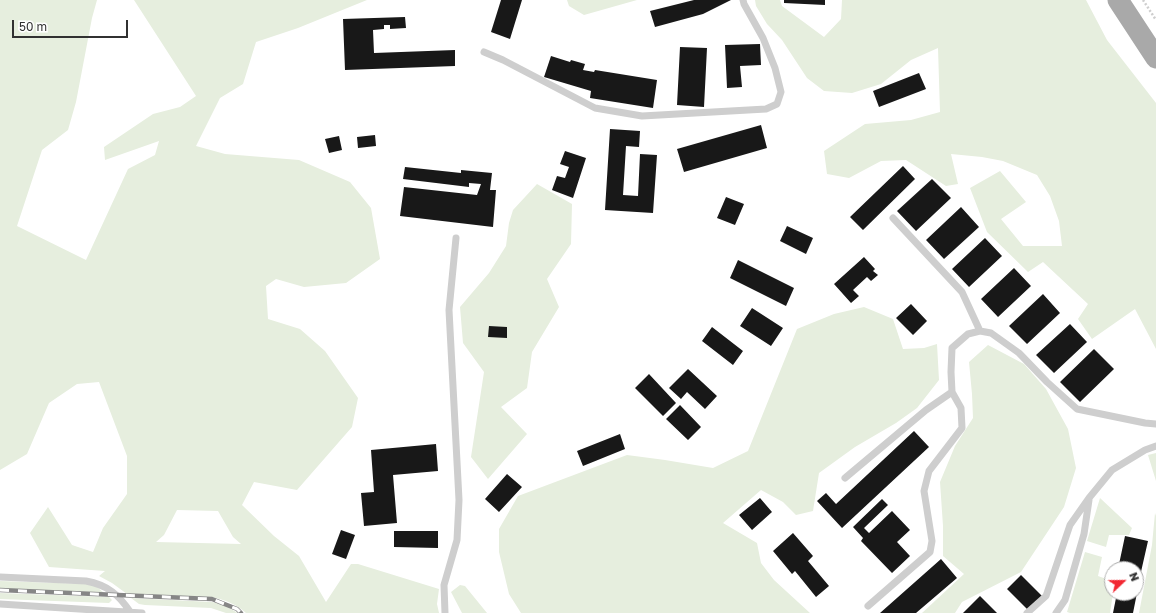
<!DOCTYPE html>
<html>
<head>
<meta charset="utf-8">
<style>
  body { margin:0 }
  #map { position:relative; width:1156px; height:613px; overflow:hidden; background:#fff; font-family:"Golos Text",sans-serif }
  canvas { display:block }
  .north { position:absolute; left:1104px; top:561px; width:40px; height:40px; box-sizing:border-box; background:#fff; border:1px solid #adadad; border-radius:50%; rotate:68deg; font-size:11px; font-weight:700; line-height:16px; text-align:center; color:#313131 }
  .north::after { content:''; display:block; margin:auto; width:14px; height:18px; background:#f22832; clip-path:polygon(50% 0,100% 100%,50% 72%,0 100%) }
  .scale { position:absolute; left:12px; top:20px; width:116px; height:18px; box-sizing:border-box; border:2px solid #313131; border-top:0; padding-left:5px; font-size:12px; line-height:14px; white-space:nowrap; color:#313131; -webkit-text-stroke:3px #fff; paint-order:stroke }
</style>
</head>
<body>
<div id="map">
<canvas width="1156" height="613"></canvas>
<div class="north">N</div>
<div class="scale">50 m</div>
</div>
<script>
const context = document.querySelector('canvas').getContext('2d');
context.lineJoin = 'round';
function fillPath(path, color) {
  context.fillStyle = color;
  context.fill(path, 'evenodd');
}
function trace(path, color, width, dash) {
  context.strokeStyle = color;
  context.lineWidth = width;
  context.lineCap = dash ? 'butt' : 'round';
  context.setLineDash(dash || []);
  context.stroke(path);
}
fillPath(new Path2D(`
  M 0,0 L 97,0 L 92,18 L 76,102 L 68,130 L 42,150 L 17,226 L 86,260 L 128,169 L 155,155 L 159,141 L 105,160 L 104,147 L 153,114 L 180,107 L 196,96 L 134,0 L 367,0 L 298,28 L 256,42 L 243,84 L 220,98 L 196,146 L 225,154 L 299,160 L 350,182 L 371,208 L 380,259 L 346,283 L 304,287 L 276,279 L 266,286 L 268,319 L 300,329 L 325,351 L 358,398 L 352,427 L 297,490 L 254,482 L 242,505 L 274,536 L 299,556 L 326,602 L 351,564 L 358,564 L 439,589 L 437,604 L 439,613 L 246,613 C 236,604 225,600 212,597 L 127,594 L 112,583 L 99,576 L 105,571 L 49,567 L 30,533 L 48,507 L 72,545 L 93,552 L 103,528 L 127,494 L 127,456 L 99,382 L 77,384 L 49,403 L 27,454 L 0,470 ZM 177,510 L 218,511 L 233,537 L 241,544 L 156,542 L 164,535 Z
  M 567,0 L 637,0 L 584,15 L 569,6 Z
  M 755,0 L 780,0 L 782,6 L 824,37 L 841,19 L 842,0 L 1086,0 L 1107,40 L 1156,103 L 1156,349 L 1135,309 L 1092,339 L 1078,319 L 1088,304 L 1043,262 L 1028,272 L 987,232 L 970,188 L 1000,171 L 1026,202 L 1001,219 L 1023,246 L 1062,246 L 1059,221 L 1050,196 L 1037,175 L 1003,161 L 982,157 L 951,154 L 958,184 L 946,186 L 906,160 L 881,161 L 849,178 L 827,174 L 824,151 L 865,124 L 911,120 L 940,112 L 938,48 L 911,60 L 881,84 L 852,93 L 824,91 L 807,78 L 782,40 L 767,24 L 756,6 Z
  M 537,184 L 572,204 L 571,244 L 547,279 L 559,307 L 532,352 L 527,388 L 501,407 L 527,434 L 488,479 L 471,457 L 484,372 L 463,343 L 460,307 L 489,273 L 506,246 L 509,223 L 513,210 Z
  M 864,307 L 893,319 L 903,349 L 924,348 L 937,344 L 939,380 L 917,408 L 896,423 L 855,447 L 819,473 L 813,511 L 796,515 L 783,502 L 761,490 L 723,523 L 757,543 L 761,563 L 774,580 L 810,613 L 521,613 L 509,594 L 499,552 L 499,529 L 518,496 L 627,455 L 665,460 L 713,468 L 748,451 L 797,329 L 834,314 Z
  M 988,345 L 1024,364 L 1046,389 L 1068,429 L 1076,468 L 1064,507 L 1021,572 L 962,602 L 955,613 L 922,613 L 964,574 L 943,556 L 943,526 L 940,482 L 955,446 L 973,418 L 972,394 L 969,362 Z
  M 1156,453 L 1156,481 L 1148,455 Z
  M 1100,498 L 1132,528 L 1129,535 L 1109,535 L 1106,547 L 1087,541 Z
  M 1155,513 L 1156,516 L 1156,613 L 1139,613 L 1152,545 Z
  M 1085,552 L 1102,557 L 1098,576 L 1112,581 L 1112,593 L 1113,593 L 1110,613 L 1070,613 L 1067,612 Z
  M 0,581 L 87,584 L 96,586 L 104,593 L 0,589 Z
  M 460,585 L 465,586 L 487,613 L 462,613 L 451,592 Z
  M 0,593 L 109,597 L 112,600 L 109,603 L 0,599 Z
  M 131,598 L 212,602 L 222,604 L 238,613 L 226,613 L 211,608 L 145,605 L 139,604 Z`), '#e6eede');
fillPath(new Path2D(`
  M 501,0 L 522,0 L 510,39 L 491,32 Z
  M 694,0 L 731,0 L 703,14 L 655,27 L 650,11 Z
  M 784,0 L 825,0 L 825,5 L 784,3 Z
  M 405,17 L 406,28 L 390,29 L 390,25 L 384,25 L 384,29 L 373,30 L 374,53 L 455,50 L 455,66 L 345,70 L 343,19 Z
  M 760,44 L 761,65 L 740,66 L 742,87 L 727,88 L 725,45 Z
  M 680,47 L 707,48 L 704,107 L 677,105 Z
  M 551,56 L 570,62 L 571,60 L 585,64 L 583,70 L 594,72 L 595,70 L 657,80 L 653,108 L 590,98 L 591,91 L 544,77 Z
  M 919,73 L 926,89 L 879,107 L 873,91 Z
  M 761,125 L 767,148 L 684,172 L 677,149 Z
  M 610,129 L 640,131 L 639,147 L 626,146 L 623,195 L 638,196 L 640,154 L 657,155 L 653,213 L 605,210 Z
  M 375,135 L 376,146 L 358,148 L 357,137 Z
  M 339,136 L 342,150 L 329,153 L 325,139 Z
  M 565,151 L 586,158 L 573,198 L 552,190 L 557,176 L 565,178 L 569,167 L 560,164 Z
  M 903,166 L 915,179 L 863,230 L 850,217 Z
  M 405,167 L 461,173 L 461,170 L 492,173 L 490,190 L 496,190 L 493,227 L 400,216 L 404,187 L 477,195 L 481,184 L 469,183 L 469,187 L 403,179 Z
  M 932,179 L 951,198 L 916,231 L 897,211 Z
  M 726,197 L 744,204 L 735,225 L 717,218 Z
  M 961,207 L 979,227 L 944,259 L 926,240 Z
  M 787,226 L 813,238 L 806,254 L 780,241 Z
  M 985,238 L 1002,256 L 969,287 L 952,269 Z
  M 864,257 L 875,269 L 873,271 L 878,275 L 871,281 L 867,277 L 853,290 L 859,296 L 851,303 L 834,284 Z
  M 738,260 L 794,288 L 786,306 L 730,278 Z
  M 1014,268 L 1031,286 L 998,317 L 981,299 Z
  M 1043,294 L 1060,313 L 1027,344 L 1009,326 Z
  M 911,304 L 927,321 L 913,335 L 896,318 Z
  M 752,308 L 783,328 L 771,346 L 740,326 Z
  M 1070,324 L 1087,342 L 1054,373 L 1036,355 Z
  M 489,326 L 507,327 L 507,338 L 488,337 Z
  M 712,327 L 743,351 L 733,365 L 702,341 Z
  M 1094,349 L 1114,369 L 1080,402 L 1060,382 Z
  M 688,369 L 717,396 L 705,409 L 687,392 L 681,399 L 669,388 Z
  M 649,374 L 676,403 L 663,416 L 635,388 Z
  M 680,405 L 701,427 L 688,440 L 666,419 Z
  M 914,431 L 929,447 L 842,528 L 817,501 L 826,493 L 836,504 Z
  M 620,434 L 625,449 L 583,466 L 577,451 Z
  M 436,444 L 438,471 L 393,475 L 397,523 L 364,526 L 361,493 L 374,492 L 371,450 Z
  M 507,474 L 522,487 L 499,512 L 485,499 Z
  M 760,498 L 772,512 L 752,530 L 739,515 Z
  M 882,499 L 888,505 L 864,528 L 869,533 L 892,511 L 910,530 L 897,542 L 910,556 L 892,573 L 861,541 L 863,538 L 853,527 Z
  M 341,530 L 355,535 L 346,559 L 332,554 Z
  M 394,531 L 438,531 L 438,548 L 394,547 Z
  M 793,533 L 813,556 L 808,561 L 829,586 L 816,597 L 795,571 L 792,574 L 773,551 Z
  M 1125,536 L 1148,541 L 1138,585 L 1136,584 L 1136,569 L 1118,569 Z
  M 941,559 L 957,578 L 916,613 L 880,613 Z
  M 1021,575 L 1042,596 L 1028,610 L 1007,589 Z
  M 1136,588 L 1138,588 L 1133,613 L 1113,613 L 1117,593 L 1136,593 Z
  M 980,596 L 997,613 L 963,613 Z`), '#181818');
trace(new Path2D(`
  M 1143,0 L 1156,20`), '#cecece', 2.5, [2, 2]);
trace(new Path2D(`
  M 484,52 L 503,60 L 595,108 L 642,116 L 766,109 L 777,104 L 781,92 L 775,68 L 763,38 L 744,4 L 743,0
  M 893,218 L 962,292 L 980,331
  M 845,478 L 926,410 L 952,392
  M 0,577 L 86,581 C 108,585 119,595 131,613
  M 0,604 L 142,613
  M 868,606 L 930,552 L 932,541 L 924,491 L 929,471 L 962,428 L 961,408 L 952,392 L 951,372 L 952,348 L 968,334 L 980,331 L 991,333 L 1019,353 L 1047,382 L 1077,409 L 1145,423 L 1156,424
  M 445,613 L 444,585 L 457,540 L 459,500 L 449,310 L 456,238
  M 1027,613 L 1046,596 L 1070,525 L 1089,498 L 1112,470 L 1145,450 L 1156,446
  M 1056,613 L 1065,600 L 1084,534 L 1089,500`), '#cecece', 7);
trace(new Path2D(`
  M 1118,0 L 1156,58`), '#a9a9a9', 21);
const rail = new Path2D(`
  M 0,590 L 212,599 L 237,609 L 241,613`);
trace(rail, '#868686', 4.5);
trace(rail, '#fff', 3, [9]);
</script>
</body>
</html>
